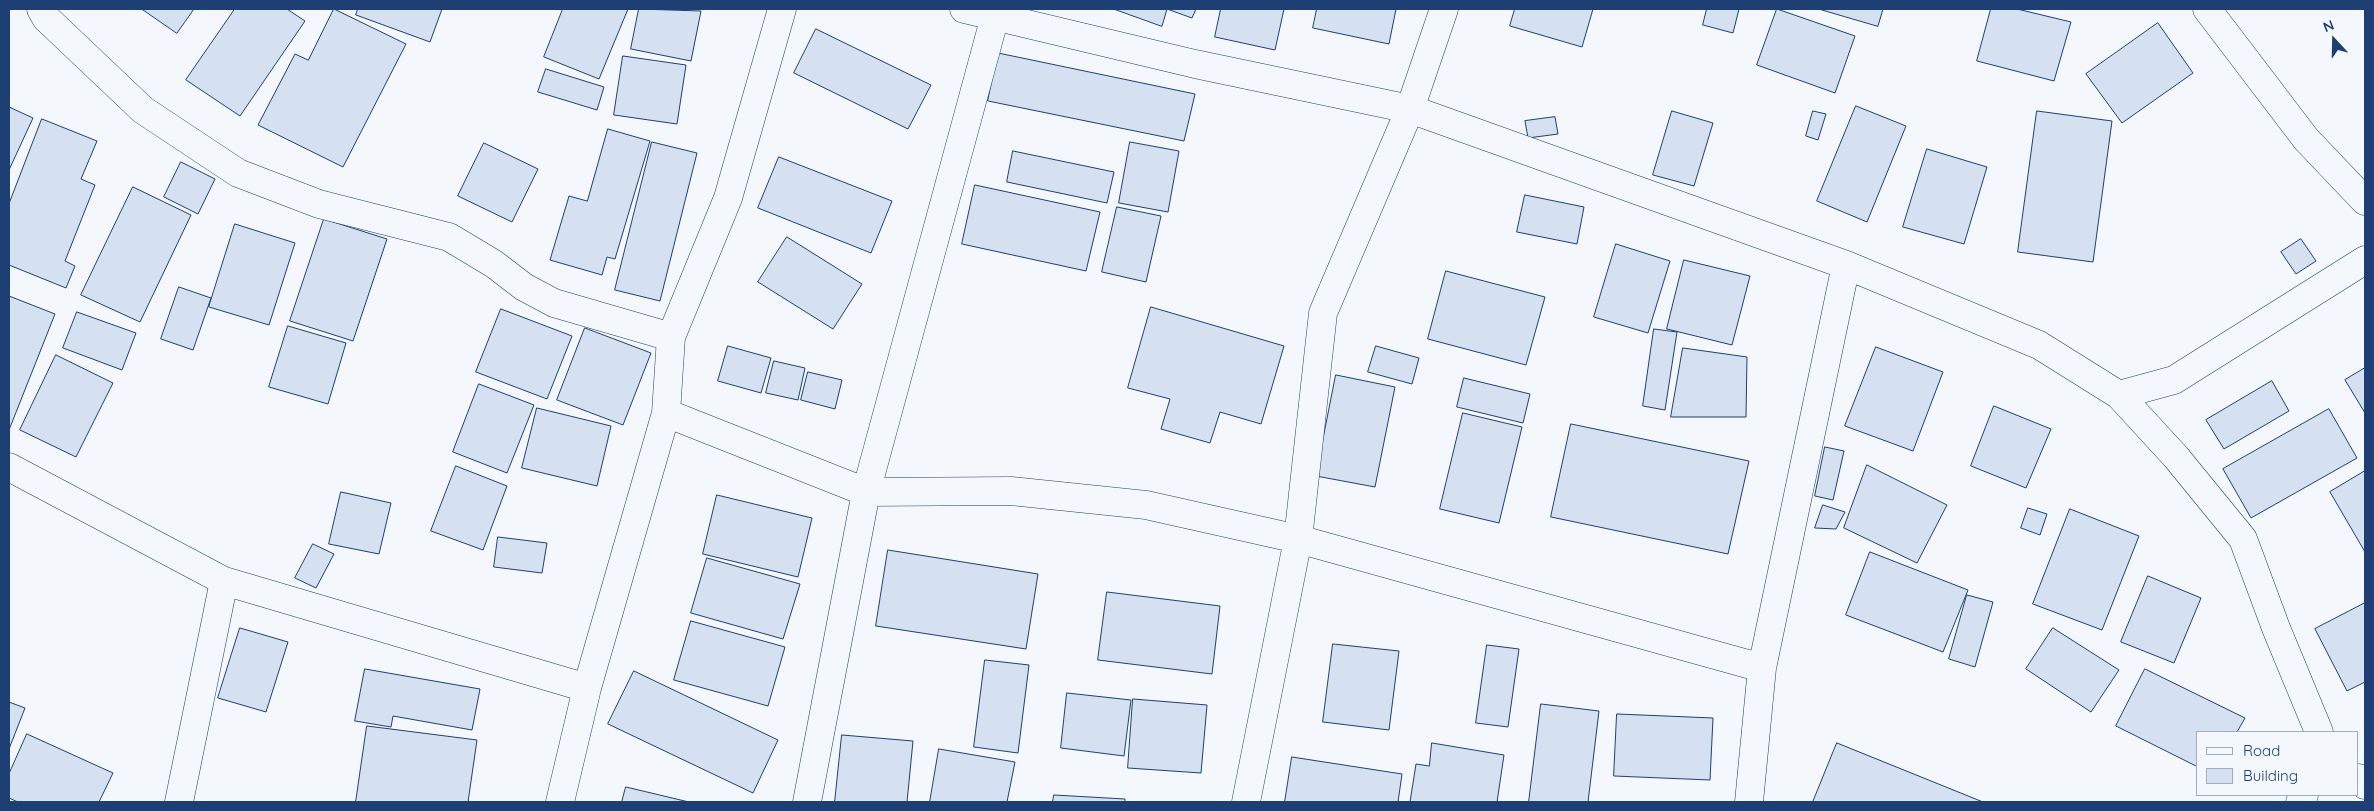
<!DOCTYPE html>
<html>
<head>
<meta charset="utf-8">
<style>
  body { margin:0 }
  #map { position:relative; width:2374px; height:811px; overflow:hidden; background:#f4f7fb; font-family:Quicksand,sans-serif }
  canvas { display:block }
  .frame { position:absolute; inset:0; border:10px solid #1d3f73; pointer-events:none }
  .legend { position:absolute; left:2196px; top:731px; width:162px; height:65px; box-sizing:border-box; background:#f4f7fb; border:1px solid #9eadc5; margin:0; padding:6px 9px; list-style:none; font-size:15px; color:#1d3f73 }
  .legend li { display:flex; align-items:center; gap:10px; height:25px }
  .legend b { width:25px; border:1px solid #9eadc5 }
  .north { position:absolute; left:2309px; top:15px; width:50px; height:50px; -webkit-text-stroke:4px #f4f7fb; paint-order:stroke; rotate:339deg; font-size:14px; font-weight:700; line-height:20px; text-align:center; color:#1d3f73 }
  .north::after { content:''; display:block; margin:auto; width:18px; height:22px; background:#1d3f73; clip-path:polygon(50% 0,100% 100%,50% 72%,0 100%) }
</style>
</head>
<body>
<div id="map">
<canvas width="2374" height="811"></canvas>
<div class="frame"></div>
<ul class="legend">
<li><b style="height:6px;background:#f4f7fb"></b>Road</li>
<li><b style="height:14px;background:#d5e0f0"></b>Building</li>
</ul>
<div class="north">N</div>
</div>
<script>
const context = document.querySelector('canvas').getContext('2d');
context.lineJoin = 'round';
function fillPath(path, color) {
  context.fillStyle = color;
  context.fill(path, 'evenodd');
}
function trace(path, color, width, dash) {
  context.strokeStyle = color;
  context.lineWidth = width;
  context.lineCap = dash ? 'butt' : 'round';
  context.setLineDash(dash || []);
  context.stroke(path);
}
const building = new Path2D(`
  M 142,9 L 194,9 L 177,33 Z
  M 235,9 L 287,9 L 305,21 L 240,116 L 186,80 Z
  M 334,9 L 406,44 L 343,167 L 258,125 L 295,54 L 308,60 Z
  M 358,9 L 442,9 L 430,42 L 356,15 Z
  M 563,9 L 628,9 L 599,79 L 544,57 Z
  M 639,9 L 701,11 L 691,61 L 631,49 Z
  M 1114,9 L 1196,9 L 1192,18 L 1167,9 L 1162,26 Z
  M 1221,9 L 1284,9 L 1275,50 L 1215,37 Z
  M 1317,9 L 1396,9 L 1389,44 L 1313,28 Z
  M 1515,9 L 1593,9 L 1582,47 L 1510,26 Z
  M 1707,9 L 1739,9 L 1733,33 L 1703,25 Z
  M 1777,9 L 1855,36 L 1835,93 L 1757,65 Z
  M 1819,9 L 1883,9 L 1878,26 Z
  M 1991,9 L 2017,9 L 2071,22 L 2054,81 L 1977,61 Z
  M 2158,23 L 2193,73 L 2122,123 L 2086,74 Z
  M 816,29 L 931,85 L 908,129 L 794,73 Z
  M 998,53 L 1195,94 L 1184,141 L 988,101 Z
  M 623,56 L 686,65 L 677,124 L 614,115 Z
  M 546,69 L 604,87 L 597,110 L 538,92 Z
  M 1856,106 L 1906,126 L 1867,222 L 1817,201 Z
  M 9,107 L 33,118 L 9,170 Z
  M 1672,111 L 1713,123 L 1694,186 L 1653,175 Z
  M 1813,111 L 1826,114 L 1818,140 L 1806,136 Z
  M 2037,111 L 2112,121 L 2093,262 L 2018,252 Z
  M 1555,117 L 1558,134 L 1528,138 L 1525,121 Z
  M 42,119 L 97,141 L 81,179 L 95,185 L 65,261 L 75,266 L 66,288 L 9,265 L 9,204 Z
  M 608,129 L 650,141 L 615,259 L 607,257 L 602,275 L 550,260 L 569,196 L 587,201 Z
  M 652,142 L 697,153 L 660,301 L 615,290 Z
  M 1130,142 L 1179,151 L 1168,212 L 1119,203 Z
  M 484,143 L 538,169 L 512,222 L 458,196 Z
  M 1927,149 L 1987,167 L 1964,244 L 1903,227 Z
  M 1013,151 L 1114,172 L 1107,203 L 1007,182 Z
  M 779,157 L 892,201 L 871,253 L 758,208 Z
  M 181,162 L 215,179 L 198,214 L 164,197 Z
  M 975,185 L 1100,212 L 1086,271 L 962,244 Z
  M 133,187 L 191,215 L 140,322 L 81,295 Z
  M 1525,195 L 1584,207 L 1577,244 L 1517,232 Z
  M 1117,207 L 1161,216 L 1146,282 L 1102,272 Z
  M 324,219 L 387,239 L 353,341 L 290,321 Z
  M 235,224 L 295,243 L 269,325 L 209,307 Z
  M 787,237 L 862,284 L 833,329 L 758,282 Z
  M 2301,239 L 2316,261 L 2296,274 L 2281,252 Z
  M 1616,244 L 1670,261 L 1648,333 L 1594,317 Z
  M 1684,260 L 1750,276 L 1732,345 L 1667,329 Z
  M 1446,271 L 1545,297 L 1526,365 L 1428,339 Z
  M 179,287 L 211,298 L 193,350 L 161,339 Z
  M 9,296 L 55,314 L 9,430 Z
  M 1151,307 L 1284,346 L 1261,424 L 1220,412 L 1210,443 L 1161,429 L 1170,399 L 1128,388 Z
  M 501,309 L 572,336 L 547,399 L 476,372 Z
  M 77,312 L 136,333 L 122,370 L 63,348 Z
  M 288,326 L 346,343 L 328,404 L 269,387 Z
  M 585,328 L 651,353 L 623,425 L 557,400 Z
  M 1654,329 L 1677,332 L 1665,410 L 1643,406 Z
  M 728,346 L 771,358 L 761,393 L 718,381 Z
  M 1376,346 L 1419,358 L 1412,384 L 1368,372 Z
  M 1876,347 L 1943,372 L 1913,451 L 1845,426 Z
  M 1683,348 L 1747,357 L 1746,417 L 1671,417 Z
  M 56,355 L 113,383 L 76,457 L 20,430 Z
  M 774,361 L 805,368 L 798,400 L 766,393 Z
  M 2365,368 L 2365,413 L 2345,380 Z
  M 808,372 L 842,380 L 835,409 L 801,400 Z
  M 1336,375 L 1395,387 L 1375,487 L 1316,476 Z
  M 1464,378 L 1530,394 L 1523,423 L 1457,407 Z
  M 2272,381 L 2289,411 L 2224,449 L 2206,420 Z
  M 479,384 L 534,405 L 507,473 L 453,452 Z
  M 1994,406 L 2051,429 L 2026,488 L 1971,466 Z
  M 537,408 L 611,426 L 597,486 L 522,468 Z
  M 2329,409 L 2357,458 L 2251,518 L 2223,469 Z
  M 1463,413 L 1522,427 L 1499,523 L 1440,509 Z
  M 1571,424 L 1749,461 L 1728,554 L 1551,517 Z
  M 1825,447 L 1844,451 L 1833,500 L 1815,496 Z
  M 1867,465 L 1947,505 L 1917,563 L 1844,528 Z
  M 456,466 L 507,486 L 483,550 L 431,531 Z
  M 2365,471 L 2365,552 L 2330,492 Z
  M 341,492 L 391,503 L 379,554 L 329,544 Z
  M 717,495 L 812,518 L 798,577 L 703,554 Z
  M 1823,505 L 1845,512 L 1836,529 L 1815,528 Z
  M 2028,508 L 2047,514 L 2040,535 L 2021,528 Z
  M 2070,509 L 2139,536 L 2102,630 L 2033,604 Z
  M 498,537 L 547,543 L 542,573 L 494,567 Z
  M 313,544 L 334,554 L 316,588 L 295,578 Z
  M 888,550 L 1038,574 L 1026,649 L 876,626 Z
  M 1870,552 L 1968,590 L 1943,652 L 1846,615 Z
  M 707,558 L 800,584 L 783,639 L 691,613 Z
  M 2148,576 L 2201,598 L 2174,663 L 2121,642 Z
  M 1107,592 L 1220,606 L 1212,674 L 1098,660 Z
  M 1967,595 L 1993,602 L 1975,667 L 1949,659 Z
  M 2365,603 L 2365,682 L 2347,691 L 2315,629 Z
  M 691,621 L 785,647 L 768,706 L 674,680 Z
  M 240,628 L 288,642 L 266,712 L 218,698 Z
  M 2053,628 L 2119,670 L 2091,712 L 2026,669 Z
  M 1333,644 L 1399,651 L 1389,730 L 1323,722 Z
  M 1487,645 L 1519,649 L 1508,727 L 1476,723 Z
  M 985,660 L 1029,665 L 1018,753 L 974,747 Z
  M 365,669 L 480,689 L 472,730 L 393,716 L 391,727 L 355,721 Z
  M 2145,669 L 2245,718 L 2237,732 L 2198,732 L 2198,767 L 2116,726 Z
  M 634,671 L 778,740 L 753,793 L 608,724 Z
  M 1067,693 L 1131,700 L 1124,756 L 1061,748 Z
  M 1133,699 L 1207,705 L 1201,773 L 1128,768 Z
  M 9,702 L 25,708 L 9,749 Z
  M 1541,704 L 1599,711 L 1588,802 L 1529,802 Z
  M 1617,714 L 1713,718 L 1710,780 L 1614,776 Z
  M 367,726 L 477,740 L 468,802 L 356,802 Z
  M 27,734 L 113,773 L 99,802 L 18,802 L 9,798 L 9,774 Z
  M 842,735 L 913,741 L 907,802 L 835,802 Z
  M 1432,743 L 1504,755 L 1497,802 L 1410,802 L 1416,764 L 1429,766 Z
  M 1837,743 L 1983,802 L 1813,802 Z
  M 939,749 L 1015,762 L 1007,802 L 930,802 Z
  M 1292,757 L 1402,774 L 1398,802 L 1285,802 Z
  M 626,787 L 689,802 L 622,802 Z
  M 1054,795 L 1125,799 L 1125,802 L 1053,802 Z`);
fillPath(building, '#d5e0f0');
trace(building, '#1d3f73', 1);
const minor = new Path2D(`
  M 41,9 L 46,18 L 143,110 L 238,173 L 319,204 L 449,237 L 494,264 L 524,287 L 554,303 L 671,337
  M 964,9 L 1195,64 L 1410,109 L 1846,265 L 2039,345 L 2119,395 L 2176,457 L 2243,539 L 2276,628 L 2319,732
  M 2207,9 L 2306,139 L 2365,201
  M 2119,395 L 2174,380 L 2365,260
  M 666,413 L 866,492 L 1011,491 L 1146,505 L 1298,539 L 1762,668
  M 9,467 L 224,581 L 587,688
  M 2358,778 L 2365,785
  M 179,802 L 224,581
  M 560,802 L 587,688 L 666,413 L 671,337 L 728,198 L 782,9
  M 807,802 L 866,492 L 997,9
  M 1246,802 L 1298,539 L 1323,313 L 1410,109 L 1444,9
  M 1749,802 L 1762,668 L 1846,265
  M 2300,802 L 2304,795`);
trace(minor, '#1d3f73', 29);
trace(minor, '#f4f7fb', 28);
</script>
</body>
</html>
